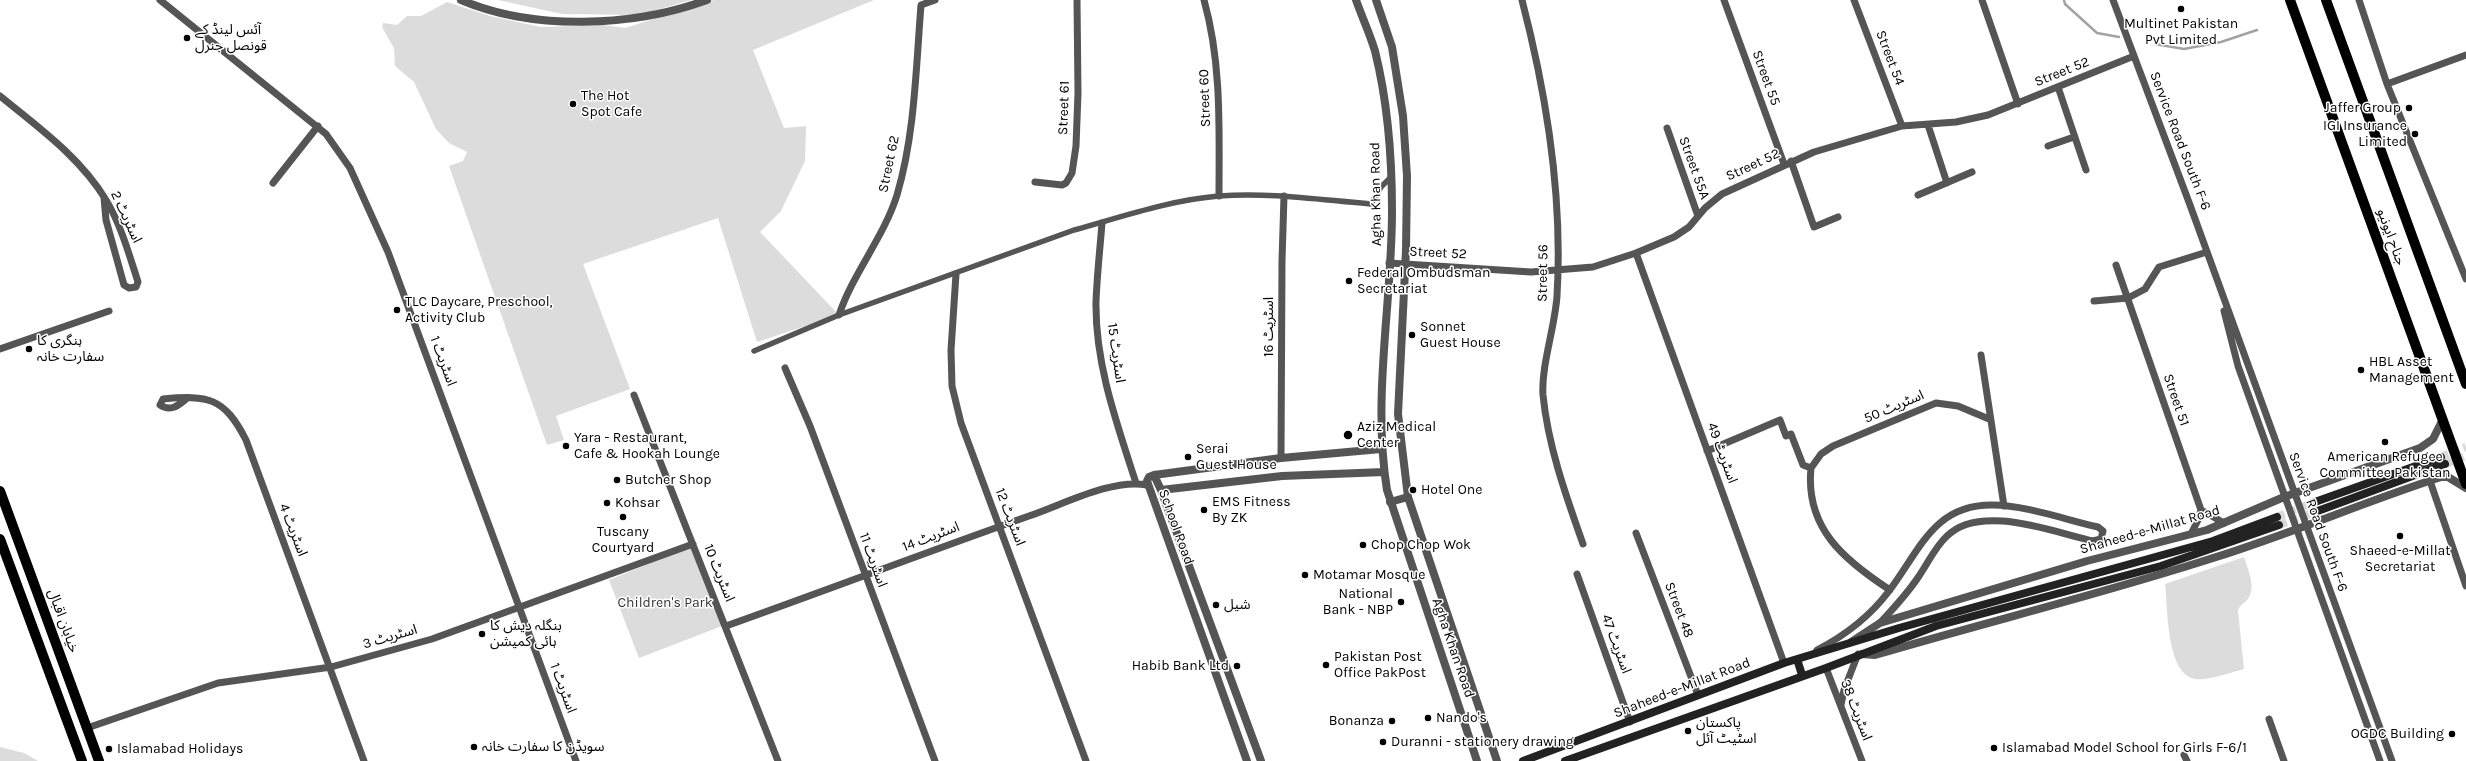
<!DOCTYPE html>
<html>
<head>
<meta charset="utf-8">
<style>
  body { margin:0 }
  canvas { display:block; background:#fff }
</style>
</head>
<body>
<canvas width="2466" height="761"></canvas>
<script>
const context = document.querySelector('canvas').getContext('2d');
context.lineJoin = 'round';
function fillPath(path, color) {
  context.fillStyle = color;
  context.fill(path, 'evenodd');
}
function trace(path, color, width, dash) {
  context.strokeStyle = color;
  context.lineWidth = width;
  context.lineCap = dash ? 'butt' : 'round';
  context.setLineDash(dash || []);
  context.stroke(path);
}
function write(font, color, halo, rows, align = 'center') {
  context.font = font + ' Karla,"Noto Sans Arabic",sans-serif';
  context.lineWidth = 3;
  context.setLineDash([]);
  context.textBaseline = 'middle';
  context.strokeStyle = halo;
  context.fillStyle = color;
  for (const [text, x, y, turn = 0] of rows) {
    context.save();
    context.translate(x, y);
    context.rotate((+turn || 0) * Math.PI / 180);
    context.textAlign = isNaN(turn) ? turn : align;
    if (halo) context.strokeText(text, 0, 0);
    context.fillText(text, 0, 0);
    context.restore();
  }
}
fillPath(new Path2D(`
  M 498,0 L 691,0 L 639,15 L 562,14 Z
  M 714,0 L 874,0 L 753,50 L 784,128 L 806,126 L 805,161 L 781,211 L 760,232 L 839,315 L 757,342 L 718,218 L 583,264 L 630,389 L 556,416 L 564,440 L 547,445 L 449,166 L 463,161 L 467,152 L 449,143 L 436,129 L 414,82 L 395,66 L 394,48 L 382,27 L 383,23 L 397,25 L 407,16 L 421,16 L 447,2 L 490,16 L 541,27 L 604,25 L 625,28 Z
  M 691,547 L 722,626 L 639,658 L 609,580 Z
  M 2244,557 C 2248,570 2257,588 2247,600 C 2244,604 2239,605 2238,611 L 2244,669 C 2232,672 2207,681 2195,679 C 2166,674 2168,608 2165,584 Z
  M 0,747 L 24,753 L 38,761 L 0,761 Z`), '#dcdcdc');
trace(new Path2D(`
  M 2064,0 L 2065,4 L 2097,33 L 2119,37
  M 2155,44 L 2184,49 L 2221,42 L 2257,30`), '#a3a3a3', 2.5);
trace(new Path2D(`
  M 2441,457 L 2466,447
  M 2445,464 L 2466,456
  M 2277,517 L 2312,503
  M 2279,525 L 2315,512`), '#d9d9d9', 8, [8, 4]);
trace(new Path2D(`
  M 754,351 L 839,315 L 1074,230 C 1121,217 1170,200 1219,196 C 1269,192 1321,200 1371,204 L 1381,187 L 1390,178`), '#555', 5.5);
trace(new Path2D(`
  M 160,0 L 326,134 L 350,168 L 388,252 L 576,761
  M 1204,0 C 1222,64 1219,130 1219,196
  M 1522,0 C 1547,96 1563,197 1557,296 C 1555,327 1541,366 1543,395 C 1548,446 1566,496 1583,544
  M 1724,0 L 1784,164
  M 1854,0 L 1902,126
  M 1982,0 L 2018,104
  M 2113,0 L 2190,205 L 2392,761
  M 2359,0 L 2387,84 L 2466,279
  M 2387,84 L 2466,55
  M 2058,87 L 2086,170
  M 0,96 C 38,127 80,157 106,200 C 121,225 129,254 138,282 L 136,287 L 129,288 L 124,285 L 106,220 L 104,198
  M 1928,125 L 1947,183
  M 1667,128 L 1698,216
  M 2048,146 L 2074,137
  M 1791,161 L 1814,227 L 1838,217
  M 1035,182 L 1062,185 L 1066,183 L 1072,173 L 1076,146 L 1078,93 L 1077,0
  M 273,183 L 318,126
  M 1918,195 L 1972,172
  M 1102,223 C 1100,249 1097,275 1096,302 C 1095,364 1117,424 1136,483
  M 1636,253 L 1784,663
  M 1389,263 L 1531,272 L 1593,267 L 1636,253 L 1674,237 L 1689,227 L 1705,208 L 1722,194 L 1814,152 L 1902,126 L 1956,122 L 1988,115 L 2134,56
  M 2116,265 L 2201,510
  M 956,274 L 951,350 L 952,386 L 961,423 L 1086,761
  M 2094,301 L 2128,298 L 2145,289 L 2159,267 L 2207,252
  M 2224,311 L 2238,366 L 2380,761
  M 839,315 C 853,273 884,237 897,195 C 915,134 916,67 921,5 L 935,0
  M 0,349 L 109,311
  M 1981,355 L 2004,506
  M 785,368 L 810,426 L 935,761
  M 634,395 L 778,761
  M 186,399 C 178,406 170,412 160,405 L 163,399 C 208,395 224,397 246,440 L 364,761
  M 1707,451 L 1780,420 L 1786,436 L 1791,434 L 1803,465 L 1811,468 L 1821,454 L 1833,446 L 1936,403 L 1958,406 L 1989,419
  M 1281,458 L 1282,261 L 1284,196
  M 1811,468 C 1805,528 1844,560 1890,590
  M 2430,481 L 2466,586
  M 1636,533 L 1698,695
  M 2191,534 L 2199,518 L 2201,510 L 2224,523
  M 1577,574 L 1630,722
  M 726,626 C 827,590 927,552 1029,516 C 1062,505 1112,478 1147,485
  M 1817,650 C 1844,636 1871,615 1889,591 C 1920,550 1934,504 1993,505 C 2024,505 2067,520 2098,527 L 2103,531 L 2101,539 L 2093,541 C 2053,532 1980,503 1947,536 C 1935,547 1928,563 1919,576 C 1908,593 1894,608 1880,623
  M 1826,668 L 1862,761
  M 1841,705 L 1844,690 L 1858,654
  M 2269,719 L 2284,761
  M 87,728 L 218,683 L 331,667 L 432,639 L 693,544
  M 2184,755 L 2187,761`), '#555', 7);
trace(new Path2D(`
  M 461,0 C 534,31 633,27 707,0
  M 1356,0 C 1362,17 1370,34 1375,51 C 1388,103 1392,158 1392,211 C 1392,304 1372,397 1387,490 L 1477,761
  M 1376,0 L 1392,47 L 1403,116 L 1407,176 L 1406,250 L 1398,414 L 1408,497 L 1497,761
  M 1154,475 L 1161,490
  M 1390,502 L 1408,497
  M 1851,642 L 1880,623 L 2087,561 L 2207,530 L 2284,497 L 2420,448 L 2433,439 L 2443,419
  M 1862,654 L 1875,655 C 1987,622 2101,594 2213,558 C 2290,534 2364,502 2441,477 L 2448,477 L 2466,488
  M 1247,761 L 1147,481 L 1149,477 L 1154,475 L 1281,458 L 1381,449
  M 1261,761 L 1161,490 L 1282,476 L 1384,472`), '#555', 8);
trace(new Path2D(`
  M 2312,503 L 2441,457
  M 2315,512 L 2445,464
  M 1797,659 L 1802,675
  M 1523,761 L 1784,663 L 1899,628 L 2213,541 L 2277,517
  M 1565,761 L 1826,668 L 1936,626 L 2161,566 L 2279,525`), '#222', 8);
trace(new Path2D(`
  M 2290,0 L 2466,484
  M 2326,0 L 2466,384
  M 0,491 L 99,761
  M 0,539 L 82,761`), '#000', 10);
for (const [x, y, r, color] of [
  [2181,9,4,"#000"],
  [187,38,4,"#000"],
  [573,104,4,"#000"],
  [2409,108,4,"#000"],
  [2415,134,4,"#000"],
  [1349,281,4,"#000"],
  [397,310,4,"#000"],
  [1412,335,4,"#000"],
  [29,349,4,"#000"],
  [2361,370,4,"#000"],
  [1348,435,5,"#000"],
  [2385,442,4,"#000"],
  [566,446,4,"#000"],
  [1188,457,4,"#000"],
  [617,480,4,"#000"],
  [1413,490,4,"#000"],
  [607,503,4,"#000"],
  [1204,510,4,"#000"],
  [623,517,4,"#000"],
  [2400,536,4,"#000"],
  [1363,545,4,"#000"],
  [1305,575,4,"#000"],
  [1401,602,4,"#000"],
  [1216,605,4,"#000"],
  [482,634,4,"#000"],
  [1326,665,4,"#000"],
  [1237,666,4,"#000"],
  [1428,718,4,"#000"],
  [1392,721,4,"#000"],
  [1688,731,4,"#000"],
  [2452,734,4,"#000"],
  [1383,742,4,"#000"],
  [474,747,4,"#000"],
  [1994,748,4,"#000"],
  [109,749,4,"#000"]
]) {
  const dot = new Path2D();
  dot.arc(x, y, r, 0, 2 * Math.PI);
  context.fillStyle = color;
  context.fill(dot);
  trace(dot, '#fff', 1.5);
}
write('14px', '#000', '#fff', [
  ["Multinet Pakistan",2181,24,"center"],
  ["Pvt Limited",2181,40,"center"],
  ["آئس لینڈ کے",195,30],
  ["قونصل جنرل",195,46],
  ["The Hot",581,96],
  ["Spot Cafe",581,112],
  ["Jaffer Group",2401,108,"right"],
  ["IGI Insurance",2407,126,"right"],
  ["Limited",2407,142,"right"],
  ["Federal Ombudsman",1357,273],
  ["Secretariat",1357,289],
  ["TLC Daycare, Preschool,",405,302],
  ["Activity Club",405,318],
  ["Sonnet",1420,327],
  ["Guest House",1420,343],
  ["ہنگری کا",37,341],
  ["سفارت خانہ",37,357],
  ["HBL Asset",2369,362],
  ["Management",2369,378],
  ["Aziz Medical",1357,427],
  ["Center",1357,443],
  ["Yara - Restaurant,",574,438],
  ["Cafe & Hookah Lounge",574,454],
  ["Serai",1196,449],
  ["Guest House",1196,465],
  ["American Refugee",2385,457,"center"],
  ["Committee Pakistan",2385,473,"center"],
  ["Butcher Shop",625,480],
  ["Hotel One",1421,490],
  ["EMS Fitness",1212,502],
  ["By ZK",1212,518],
  ["Kohsar",615,503],
  ["Tuscany",623,532,"center"],
  ["Courtyard",623,548,"center"],
  ["Chop Chop Wok",1371,545],
  ["Shaeed-e-Millat",2400,551,"center"],
  ["Secretariat",2400,567,"center"],
  ["Motamar Mosque",1313,575],
  ["National",1393,594,"right"],
  ["Bank - NBP",1393,610,"right"],
  ["شیل",1224,605],
  ["بنگلہ دیش کا",490,626],
  ["ہائی کمیشن",490,642],
  ["Pakistan Post",1334,657],
  ["Office PakPost",1334,673],
  ["Habib Bank Ltd",1229,666,"right"],
  ["Nando's",1436,718],
  ["Bonanza",1384,721,"right"],
  ["پاکستان",1696,723],
  ["اسٹیٹ آئل",1696,739],
  ["OGDC Building",2444,734,"right"],
  ["Duranni - stationery drawing",1391,742],
  ["سویڈن کا سفارت خانہ",482,747],
  ["Islamabad Model School for Girls F-6/1",2002,748],
  ["Islamabad Holidays",117,749]
], 'left');
write('14px', '#000', '#fff', [
  ["Street 54",1890,58,69],
  ["Street 52",2062,72,-22],
  ["Street 55",1766,78,70],
  ["Street 60",1205,98,-92],
  ["Street 61",1064,108,-88],
  ["Service Road South F-6",2180,141,69],
  ["Street 62",889,164,-78],
  ["Street 52",1753,165,-25],
  ["Street 55A",1694,168,70],
  ["Agha Khan Road",1376,194,-91],
  ["اسٹریٹ 2",126,217,65],
  ["جناح ایونیو",2391,237,70],
  ["Street 52",1438,253,3],
  ["Street 56",1543,273,-89],
  ["اسٹریٹ 16",1269,327,-90],
  ["اسٹریٹ 15",1116,353,82],
  ["اسٹریٹ 1",443,361,70],
  ["Street 51",2176,400,71],
  ["اسٹریٹ 50",1894,407,-23],
  ["اسٹریٹ 49",1722,453,70],
  ["اسٹریٹ 12",1010,517,69],
  ["Service Road South F-6",2318,522,70],
  ["School Road",1176,527,70],
  ["اسٹریٹ 4",293,530,69],
  ["Shaheed-e-Millat Road",2150,530,-16],
  ["اسٹریٹ 14",931,537,-21],
  ["اسٹریٹ 11",873,560,70],
  ["اسٹریٹ 10",719,573,68],
  ["Street 48",1679,610,69],
  ["خیابان اقبال",63,621,70],
  ["اسٹریٹ 3",390,637,-16],
  ["اسٹریٹ 47",1616,644,70],
  ["Agha Khan Road",1453,648,71],
  ["اسٹریٹ 1",563,688,70],
  ["Shaheed-e-Millat Road",1682,688,-21],
  ["اسٹریٹ 38",1856,710,69]
]);
write('14px', '#333', '#fff', [
  ["Children's Park",665,603]
]);
</script>
</body>
</html>
